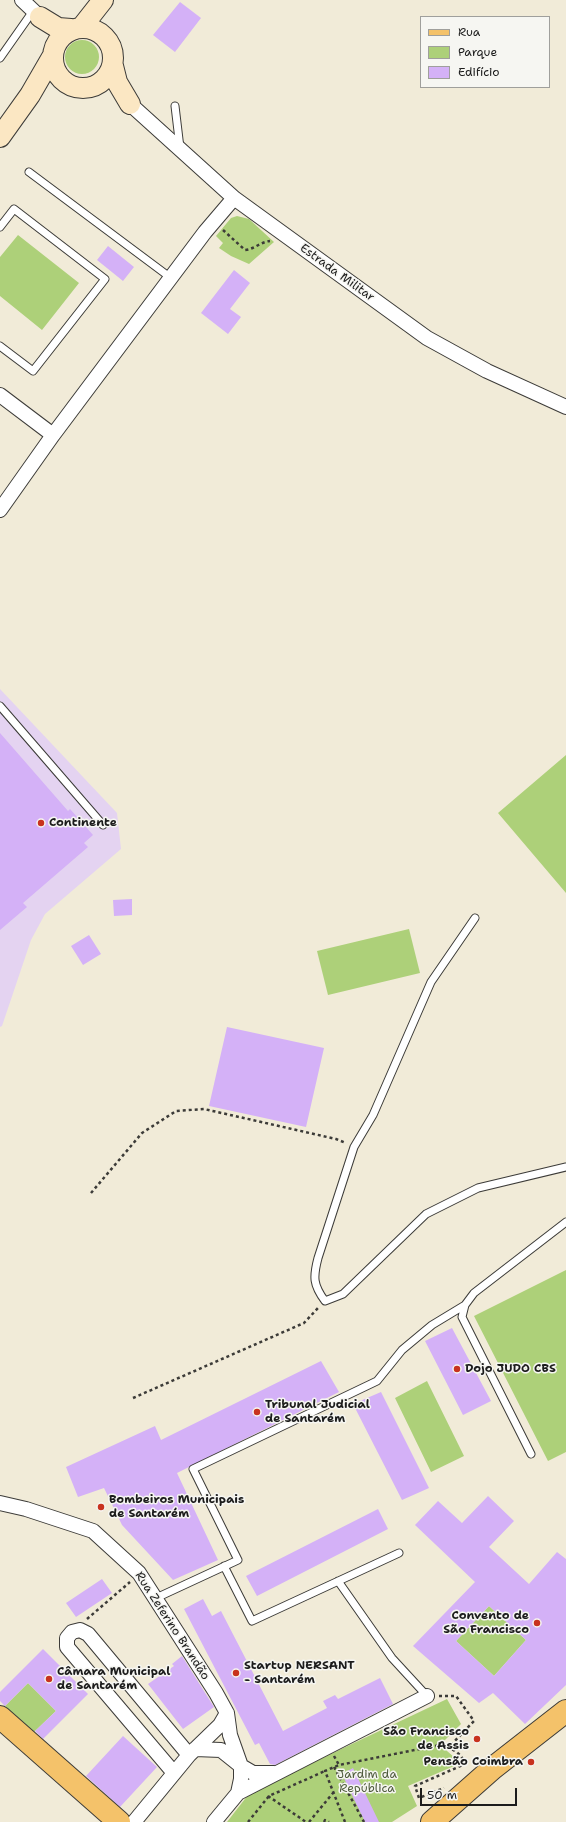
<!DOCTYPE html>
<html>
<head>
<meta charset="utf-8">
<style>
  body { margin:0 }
  #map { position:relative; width:566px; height:1822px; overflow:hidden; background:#f1ebd8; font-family:"Shantell Sans",sans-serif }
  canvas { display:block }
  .legend { position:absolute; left:420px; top:16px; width:130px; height:72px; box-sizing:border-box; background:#f6f6f2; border:1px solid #9f9f9c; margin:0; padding:5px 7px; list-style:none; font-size:12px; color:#1c1c1c }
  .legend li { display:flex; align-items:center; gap:8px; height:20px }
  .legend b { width:20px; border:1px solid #9f9f9c }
  .scale { position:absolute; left:420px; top:1788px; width:97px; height:18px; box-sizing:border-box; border:2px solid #1c1c1c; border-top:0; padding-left:5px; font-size:12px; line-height:14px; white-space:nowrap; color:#1c1c1c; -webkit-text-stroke:3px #f6f6f2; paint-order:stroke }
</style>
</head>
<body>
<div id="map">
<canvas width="566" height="1822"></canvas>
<ul class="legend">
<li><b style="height:5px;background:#f4c26a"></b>Rua</li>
<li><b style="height:11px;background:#add079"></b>Parque</li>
<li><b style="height:11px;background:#d4b1f7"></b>Edifício</li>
</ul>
<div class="scale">50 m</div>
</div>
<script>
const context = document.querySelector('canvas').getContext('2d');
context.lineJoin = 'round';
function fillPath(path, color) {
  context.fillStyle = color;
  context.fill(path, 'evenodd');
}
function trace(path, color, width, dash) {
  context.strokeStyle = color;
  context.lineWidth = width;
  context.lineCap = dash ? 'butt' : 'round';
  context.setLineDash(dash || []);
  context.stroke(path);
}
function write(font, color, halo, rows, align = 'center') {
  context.font = font + ' "Shantell Sans",sans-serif';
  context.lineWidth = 3;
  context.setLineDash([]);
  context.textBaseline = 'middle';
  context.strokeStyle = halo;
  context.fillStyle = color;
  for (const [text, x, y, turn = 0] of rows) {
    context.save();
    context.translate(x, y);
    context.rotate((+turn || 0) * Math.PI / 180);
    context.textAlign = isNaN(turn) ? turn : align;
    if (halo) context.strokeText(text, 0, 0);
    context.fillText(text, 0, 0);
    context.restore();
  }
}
fillPath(new Path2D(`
  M 0,689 L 117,813 L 121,849 L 45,914 L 31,940 L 2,1026 L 0,1027 Z`), '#e4d3f1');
fillPath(new Path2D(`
  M65 57a17 17 0 1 1 34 0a17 17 0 1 1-34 0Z
  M 237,216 L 249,219 L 274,242 L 249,264 L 231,256 L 219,248 L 223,243 L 216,236 L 231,218 Z
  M 18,235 L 79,283 L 42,330 L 0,296 L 0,257 Z
  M 566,755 L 566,893 L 498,813 Z
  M 409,929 L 420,973 L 328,995 L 317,951 Z
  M 566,1270 L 566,1452 L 548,1461 L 474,1316 Z
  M 427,1381 L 464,1456 L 431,1472 L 395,1398 Z
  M 489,1606 L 526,1640 L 494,1676 L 456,1641 Z
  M 28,1683 L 56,1711 L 33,1733 L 5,1706 Z
  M 447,1699 L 461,1724 L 440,1745 L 461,1763 L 408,1786 L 417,1806 L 392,1822 L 227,1822 L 248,1795 L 337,1751 Z`), '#add079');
fillPath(new Path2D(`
  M 180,2 L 201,18 L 175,52 L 153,35 Z
  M 108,246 L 134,267 L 123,281 L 97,260 Z
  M 234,270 L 250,283 L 230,309 L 241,317 L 228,334 L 201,313 Z
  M 0,733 L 68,811 L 70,809 L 93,835 L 84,843 L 88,847 L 23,903 L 27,907 L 0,930 Z
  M 132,899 L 132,915 L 114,916 L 113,900 Z
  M 89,935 L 101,954 L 83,965 L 71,946 Z
  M 227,1027 L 324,1048 L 306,1127 L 209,1106 Z
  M 452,1328 L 491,1401 L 463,1415 L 425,1341 Z
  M 321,1361 L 339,1392 L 177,1473 L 218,1560 L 173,1580 L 122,1525 L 104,1488 L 78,1497 L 66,1467 L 155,1426 L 161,1440 Z
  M 381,1392 L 429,1488 L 402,1500 L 353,1404 Z
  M 488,1496 L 514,1521 L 489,1547 L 529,1584 L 557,1552 L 566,1559 L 566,1685 L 525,1724 L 493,1693 L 479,1703 L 413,1646 L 475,1582 L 415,1525 L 438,1501 L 462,1523 ZM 489,1606 L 526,1640 L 494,1676 L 456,1641 Z
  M 378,1509 L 388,1529 L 257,1596 L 246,1576 Z
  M 102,1579 L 112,1593 L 76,1617 L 66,1603 Z
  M 203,1599 L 212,1616 L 221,1611 L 283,1731 L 327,1708 L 323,1701 L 335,1695 L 338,1699 L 380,1678 L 393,1704 L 275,1765 L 270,1764 L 259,1743 L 255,1745 L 184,1609 Z
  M 43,1649 L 88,1694 L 43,1739 L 35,1731 L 56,1711 L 28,1683 L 5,1706 L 0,1701 L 0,1692 Z
  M 182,1656 L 214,1707 L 183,1729 L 148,1684 L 174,1666 L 172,1664 Z
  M 123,1736 L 157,1767 L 120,1807 L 86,1776 Z
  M 353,1768 L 379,1822 L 365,1822 L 342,1774 Z`), '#d4b1f7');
const lane = new Path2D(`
  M 0,58 L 33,11
  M 175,106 L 180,148
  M 29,172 L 171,278
  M 0,227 L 14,209 L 105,279 L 33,371 L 0,346
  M 0,706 L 103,825
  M 475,918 L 431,982 L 373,1115 L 354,1147 L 318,1258 C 313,1277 313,1285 325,1301 L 343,1294 L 426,1214 L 478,1188 L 566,1167
  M 531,1454 L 462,1317 L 465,1305 L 474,1293 L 566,1222
  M 224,1566 L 252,1621 L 399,1553
  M 338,1581 L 392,1658 L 427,1696
  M 156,1598 L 238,1560 L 193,1469 L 377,1381 L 402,1350 L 432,1325 L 465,1305`);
const street = new Path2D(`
  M 22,0 L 40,17
  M 130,104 L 234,198 L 427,338 L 487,371 L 566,407
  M 0,395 L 53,435
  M 0,510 L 53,435 L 205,232 L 234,198
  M 0,1503 L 26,1509 L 93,1531 L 139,1573 L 216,1693 L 227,1713 L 220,1725 L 189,1755 L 134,1822
  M 227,1713 L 230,1735 L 241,1766 L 253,1773 L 274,1773
  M 195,1749 L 221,1750 L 241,1766 L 241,1779 L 238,1793
  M 174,1773 L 67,1647 L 67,1638 L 72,1632 L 80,1630 L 88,1634 L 189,1755
  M 214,1822 L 238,1793 L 427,1696`);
const secondary = new Path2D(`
  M 40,17 L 58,28 L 71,29
  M53 58a30 30 0 1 1 60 0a30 30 0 1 1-60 0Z
  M 81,28 L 103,0
  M 113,66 L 117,82 L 130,104
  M 0,137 L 30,95 L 52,57`);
const primary = new Path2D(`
  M 0,1717 L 119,1822
  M 432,1822 L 493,1768 L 566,1711`);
trace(lane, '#3c3b38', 9);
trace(street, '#3c3b38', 16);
trace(secondary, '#3c3b38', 22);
trace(primary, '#3c3b38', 24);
trace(new Path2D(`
  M 223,230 L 245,250 C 255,249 260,242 270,241
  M 91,1193 L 142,1133 L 176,1111 L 204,1109 L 336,1139 L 346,1143
  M 133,1398 L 304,1323 L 318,1308
  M 87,1619 L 130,1582
  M 439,1696 L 456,1696 L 474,1721 L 449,1747
  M 334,1756 L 339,1765
  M 334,1767 L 364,1822
  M 268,1796 L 306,1822
  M 248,1822 L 269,1796 L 325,1771
  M 309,1822 L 333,1793
  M 324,1822 L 325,1820 L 329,1822
  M 345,1822 L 325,1771 L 339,1765 L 440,1745 C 450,1747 462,1753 465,1764 L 415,1786 L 419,1798 L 444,1788`), '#3c3b38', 2.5, [3, 3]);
trace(lane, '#fff', 7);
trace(street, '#fff', 14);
trace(secondary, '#fbe7c3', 20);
trace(primary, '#f4c26a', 22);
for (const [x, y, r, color] of [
  [41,823,4,"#c8321e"],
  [457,1369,4,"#c8321e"],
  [257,1412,4,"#c8321e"],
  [101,1507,4,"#c8321e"],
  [537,1623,4,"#c8321e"],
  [236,1673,4,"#c8321e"],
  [49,1679,4,"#c8321e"],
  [477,1739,4,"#c8321e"],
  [531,1762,4,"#c8321e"]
]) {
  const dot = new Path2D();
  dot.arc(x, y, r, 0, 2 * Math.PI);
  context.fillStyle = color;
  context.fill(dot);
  trace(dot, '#f6f6f2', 1.5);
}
write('12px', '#1c1c1c', '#f6f6f2', [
  ["Estrada Militar",337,273,36],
  ["Rua Zeferino Brandão",172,1626,57]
]);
write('bold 12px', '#1c1c1c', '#f6f6f2', [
  ["Continente",49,823],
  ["Dojo JUDO CBS",465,1369],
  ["Tribunal Judicial",265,1405],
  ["de Santarém",265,1419],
  ["Bombeiros Municipais",109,1500],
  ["de Santarém",109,1514],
  ["Convento de",529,1616,"right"],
  ["São Francisco",529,1630,"right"],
  ["Startup NERSANT",244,1666],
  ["- Santarém",244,1680],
  ["Câmara Municipal",57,1672],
  ["de Santarém",57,1686],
  ["São Francisco",469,1732,"right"],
  ["de Assis",469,1746,"right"],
  ["Pensão Coimbra",523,1762,"right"]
], 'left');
write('12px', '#4f5b3d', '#f6f6f2', [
  ["Jardim da",367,1775],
  ["República",367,1789]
]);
</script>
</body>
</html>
